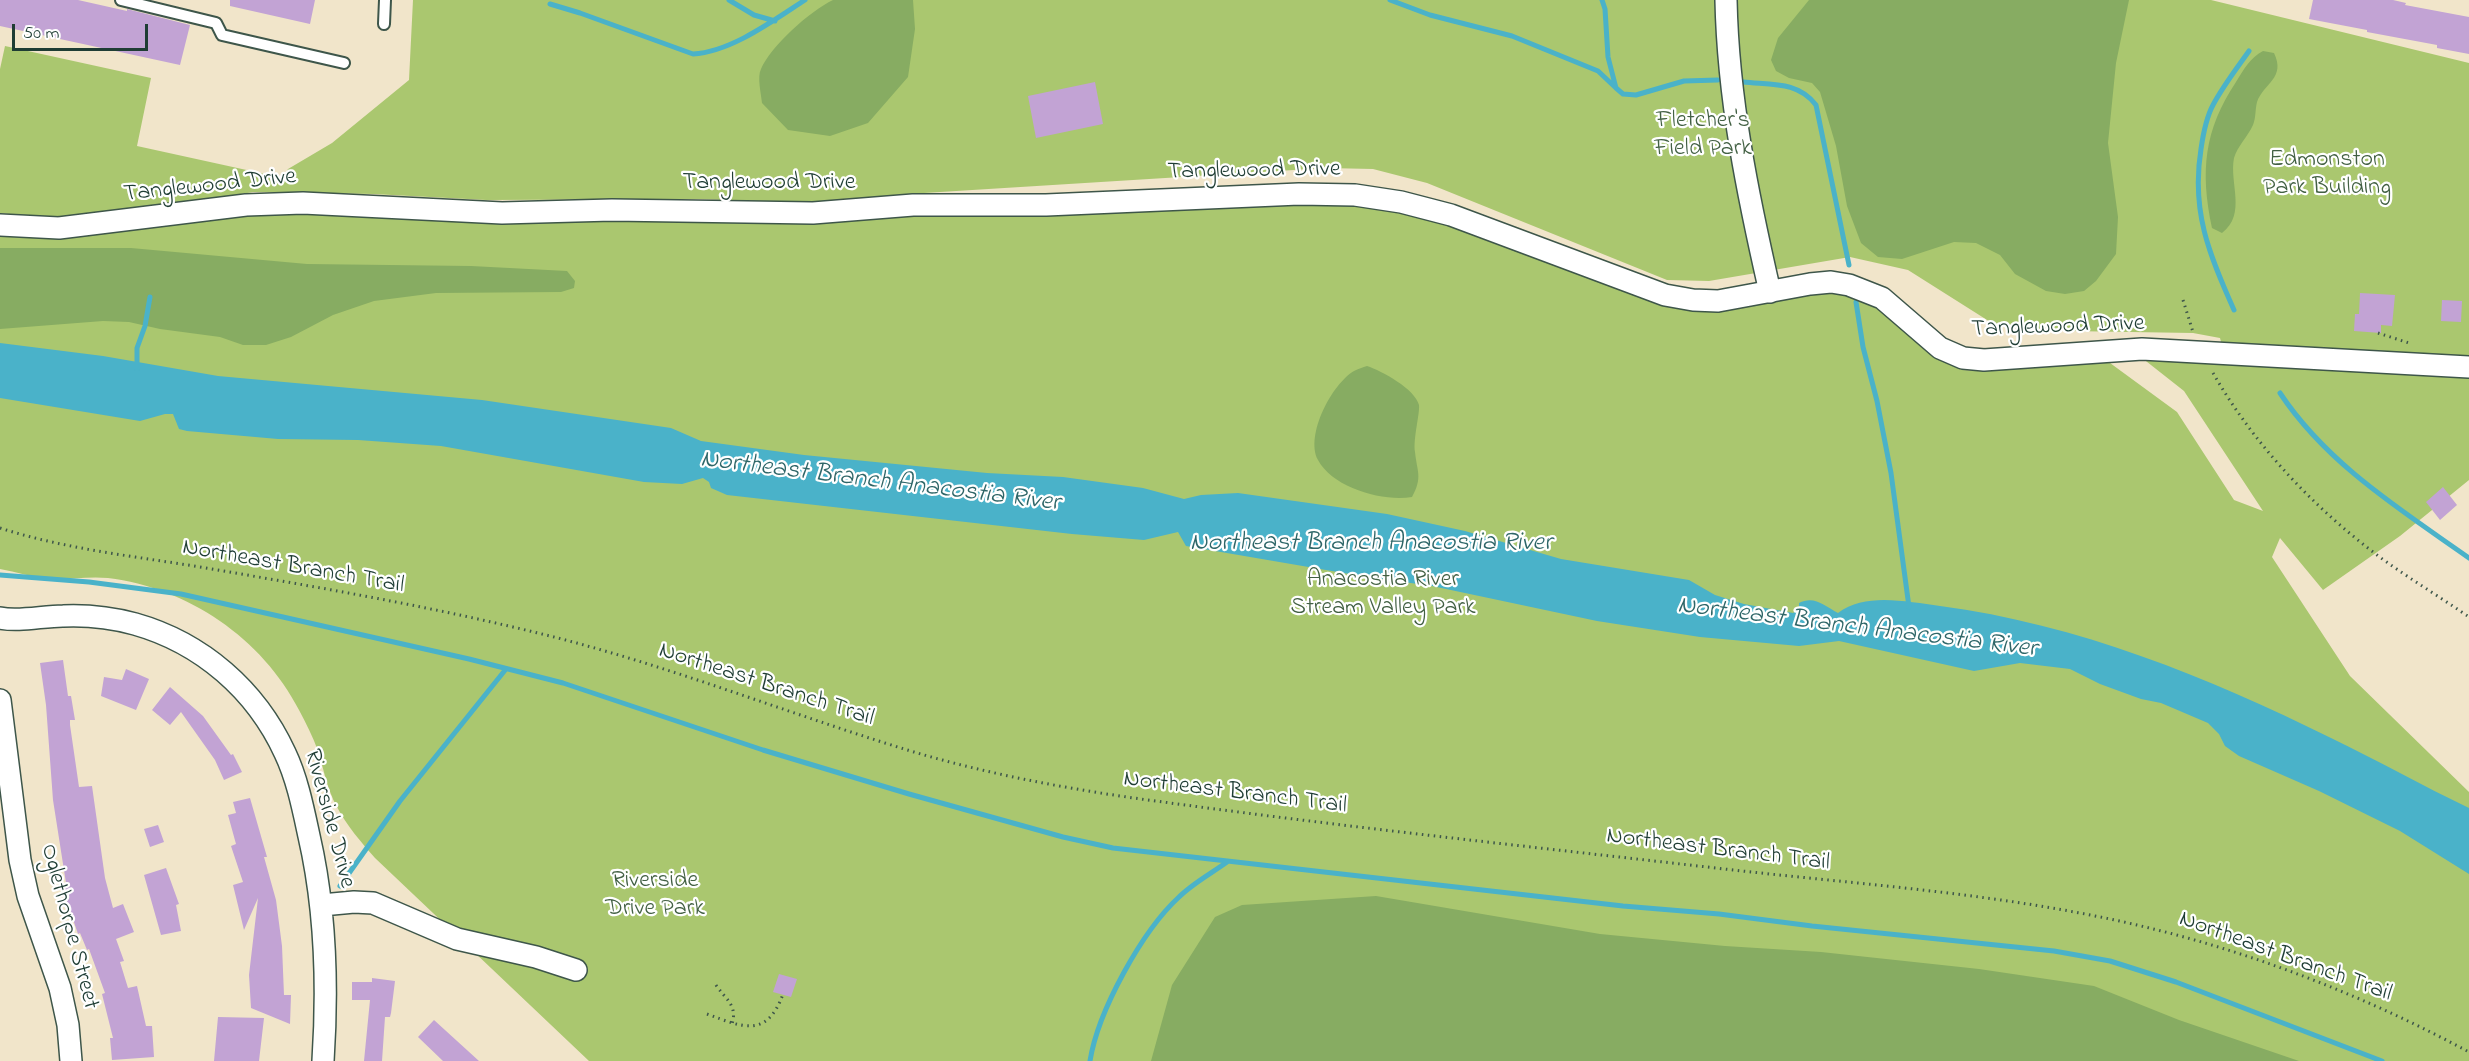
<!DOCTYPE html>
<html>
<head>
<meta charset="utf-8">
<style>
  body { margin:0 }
  #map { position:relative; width:2469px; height:1061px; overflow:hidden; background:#f1e5ca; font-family:"Indie Flower",sans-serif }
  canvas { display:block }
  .scale { position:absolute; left:12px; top:24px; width:136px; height:27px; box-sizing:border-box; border:3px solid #1f3d34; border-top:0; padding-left:8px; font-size:18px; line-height:21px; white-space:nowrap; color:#1f3d34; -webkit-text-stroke:4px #fff; paint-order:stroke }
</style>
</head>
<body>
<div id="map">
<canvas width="2469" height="1061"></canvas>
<div class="scale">50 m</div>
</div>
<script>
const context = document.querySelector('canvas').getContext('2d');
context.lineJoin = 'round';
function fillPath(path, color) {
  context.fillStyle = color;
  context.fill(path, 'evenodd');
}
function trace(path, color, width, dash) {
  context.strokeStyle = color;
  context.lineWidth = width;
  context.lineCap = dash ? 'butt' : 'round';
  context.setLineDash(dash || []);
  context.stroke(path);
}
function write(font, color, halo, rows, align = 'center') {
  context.font = font + ' "Indie Flower",sans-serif';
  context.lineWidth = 4.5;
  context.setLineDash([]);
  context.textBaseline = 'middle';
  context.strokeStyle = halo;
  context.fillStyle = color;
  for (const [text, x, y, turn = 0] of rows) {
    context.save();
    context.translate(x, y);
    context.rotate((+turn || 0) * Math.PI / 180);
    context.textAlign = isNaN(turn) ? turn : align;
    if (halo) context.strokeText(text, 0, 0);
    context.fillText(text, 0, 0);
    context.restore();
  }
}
fillPath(new Path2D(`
  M 413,0 L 2211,0 L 2469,63 L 2469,480 L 2400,536 L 2323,590 L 2280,538 L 2272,557 L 2350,676 L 2469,792 L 2469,1061 L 589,1061 L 375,858 C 361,842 347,826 337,807 C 327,789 324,770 318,751 C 313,737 306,723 299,710 C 262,638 188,588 108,578 C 88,576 69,580 49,579 C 33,577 16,572 0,569 L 0,230 L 288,211 L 899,214 L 1313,194 L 1430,214 L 1666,306 L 1826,291 L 1870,300 L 1932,355 L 1962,370 L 1993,371 L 2024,363 L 2095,352 L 2177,412 L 2234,500 L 2263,511 L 2184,391 L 2137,354 L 2225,357 L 2220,338 L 2193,333 L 2069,331 L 1995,325 L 1908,270 L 1850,257 L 1709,281 L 1667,280 L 1427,183 L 1373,169 L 1326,168 L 908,194 L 826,204 L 699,199 L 486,200 L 373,194 L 253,192 L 110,216 L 45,218 L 0,213 L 0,69 L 5,46 L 151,78 L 137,146 L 283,178 L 288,169 L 332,143 L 409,80 Z`), '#aac76f');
fillPath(new Path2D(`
  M 833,0 L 913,0 L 915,29 L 908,77 L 868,123 L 830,136 L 788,130 L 762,103 C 761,93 757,77 761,69 C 771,46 810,11 833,0 Z
  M 1809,0 L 2129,0 L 2116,63 L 2108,143 L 2118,217 L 2116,254 L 2096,281 L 2084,291 L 2065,294 L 2046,291 L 2015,274 L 2000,255 L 1976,243 L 1954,242 L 1902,259 L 1878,257 L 1861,243 L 1847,206 L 1836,146 L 1820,92 L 1812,83 L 1789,78 L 1776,71 L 1771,60 L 1778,38 Z
  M 2263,51 L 2274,53 C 2286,78 2264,83 2257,102 C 2255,110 2256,118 2253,125 C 2248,136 2237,147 2234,158 C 2229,183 2247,214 2222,233 L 2212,228 C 2200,171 2204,130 2236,82 C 2244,69 2250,58 2263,51 Z
  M 0,248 L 131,248 L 307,264 L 471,266 L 567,271 L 575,281 L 574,288 L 561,292 L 436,293 L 374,301 L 333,315 L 291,337 L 266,345 L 243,345 L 220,337 L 160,329 L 129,322 L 103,321 L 0,329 Z
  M 1367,366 C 1382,371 1415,389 1419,405 C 1420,413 1413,439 1415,452 C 1417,472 1423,477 1412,497 C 1383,502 1333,488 1318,460 C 1305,435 1332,384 1354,371 C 1358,369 1363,367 1367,366 Z
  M 1376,896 L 1600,934 L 1725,946 L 1821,952 L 1979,969 L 2094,986 L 2179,1020 L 2299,1061 L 1151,1061 L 1172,985 L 1215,917 L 1242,905 Z`), '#87ac62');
fillPath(new Path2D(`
  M 0,343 L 103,356 L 218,376 L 482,400 L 671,428 L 701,441 L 804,455 L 987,473 L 1063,477 L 1143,488 L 1184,499 L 1201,495 L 1238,493 L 1387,514 L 1465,531 L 1561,559 L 1689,580 L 1715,595 L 1744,604 L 1793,613 L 1799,609 L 1799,603 C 1814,595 1825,606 1838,613 C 1866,592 1907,602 1940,606 C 2077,624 2208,677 2331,738 C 2377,760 2423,786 2469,808 L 2469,874 L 2400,831 L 2319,791 L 2239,756 L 2225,746 L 2219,734 L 2208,723 L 2161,703 L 2141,699 L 2100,684 L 2070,669 L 2020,663 L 1974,671 L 1839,641 L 1799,646 L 1700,637 L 1597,621 L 1432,586 L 1361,576 L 1186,546 L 1178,532 L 1144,540 L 1072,534 L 727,495 L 711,488 L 709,482 L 703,478 L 682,484 L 644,482 L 441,446 L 358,440 L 278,439 L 187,431 L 179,429 L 173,414 L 165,414 L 140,421 L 0,398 Z`), '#4ab2c9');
trace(new Path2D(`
  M 729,0 L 754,15 L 775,21
  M 1390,0 L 1430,15 L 1512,36 L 1598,71 L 1616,88
  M 1602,0 L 1605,9 L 1608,57 L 1616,88 L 1623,94 L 1636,95 L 1684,81 L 1718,80
  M 550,4 L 580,13 L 693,54 C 731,52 774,20 805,0
  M 1743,82 C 1771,85 1798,81 1816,105 L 1849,265
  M 1856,302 L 1863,347 L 1877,401 L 1891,473 L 1909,607
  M 2234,310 C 2209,254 2191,211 2201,149 C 2203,135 2206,118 2213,105 C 2223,86 2237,68 2249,51
  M 137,369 L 137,348 L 145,326 L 150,297
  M 2280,393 C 2327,464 2401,510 2469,558
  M 0,575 L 89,582 L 181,594 L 469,659 L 563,683 L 763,750 L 909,794 L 1063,837 L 1113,848 L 1623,906 L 1719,914 L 1812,926 L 2054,951 L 2110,961 L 2176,982 L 2382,1061
  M 340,886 L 400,801 L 506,669
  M 1090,1061 C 1098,1011 1142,931 1179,897 C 1193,883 1212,873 1227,862`), '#4ab2c9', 5);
fillPath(new Path2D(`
  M 0,0 L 78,0 L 127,11 L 127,9 L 190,25 L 180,65 L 0,26 Z
  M 230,0 L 315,0 L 310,24 L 230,6 Z
  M 2313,0 L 2393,0 L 2406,3 L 2405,5 L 2469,17 L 2469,54 L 2437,48 L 2437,45 L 2367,32 L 2367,30 L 2309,19 Z
  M 1095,82 L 1103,124 L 1036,138 L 1028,96 Z
  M 2360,293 L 2395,295 L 2392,326 L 2381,325 L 2381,333 L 2354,331 L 2355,314 L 2359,314 Z
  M 2442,300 L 2462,301 L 2461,322 L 2441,321 Z
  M 2443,487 L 2457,505 L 2440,520 L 2426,502 Z
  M 63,660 L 68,696 L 71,696 L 75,720 L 70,720 L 70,725 L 79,787 L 92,786 L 105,878 L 113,908 L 123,904 L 134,932 L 116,939 L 124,961 L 120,962 L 128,988 L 137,986 L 146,1026 L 152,1026 L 154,1057 L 112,1060 L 110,1038 L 113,1038 L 102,994 L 105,993 L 89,949 L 87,950 L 80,933 L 78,934 L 61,884 L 66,883 L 53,800 L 46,705 L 40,663 Z
  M 126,669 L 149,679 L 136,710 L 101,696 L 104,677 L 122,680 Z
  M 170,687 L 203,716 L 231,755 L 233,754 L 242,772 L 224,780 L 215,760 L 181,712 L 170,725 L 152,710 Z
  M 250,798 L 267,857 L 264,857 L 276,900 L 282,946 L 284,995 L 291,995 L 290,1024 L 251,1008 L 249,975 L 258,898 L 244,930 L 233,885 L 243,882 L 231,846 L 236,844 L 228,815 L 236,813 L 233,802 Z
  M 158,825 L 164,842 L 150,847 L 144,829 Z
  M 166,868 L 179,904 L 176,905 L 181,931 L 161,935 L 144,875 Z
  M 779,974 L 797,979 L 791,997 L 773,992 Z
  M 372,978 L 395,981 L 391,1013 L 390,1017 L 385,1017 L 382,1061 L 364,1061 L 370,1000 L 352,1000 L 352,982 L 372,982 Z
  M 218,1017 L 264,1018 L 259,1061 L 214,1061 Z
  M 434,1020 L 479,1061 L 443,1061 L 418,1037 Z`), '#c2a3d4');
const lane = new Path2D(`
  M 121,0 L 216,23 L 222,35 L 344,63
  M 384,24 L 385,0`);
const street = new Path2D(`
  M 1726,0 C 1728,99 1748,196 1770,292
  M 0,225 L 59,228 L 246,205 L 303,203 L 502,213 L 612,210 L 813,213 L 913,205 L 1046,205 L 1299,194 L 1355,195 L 1401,202 L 1451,215 L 1665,295 L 1693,300 L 1718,301 L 1810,284 L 1831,282 L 1849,285 L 1882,298 L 1940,348 L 1963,358 L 1984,360 L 2142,349 L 2469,367
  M 0,618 C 19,622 43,616 63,616 C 86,615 113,618 135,624 C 202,643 256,690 285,753 C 297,778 303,808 309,836 C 326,910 328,985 323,1061
  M 0,700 L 20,860 L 28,896 L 60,988 L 68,1025 L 71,1061
  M 322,905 L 354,902 L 373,903 L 457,939 L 536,957 L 576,970`);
trace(lane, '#3e564a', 14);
trace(street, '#3e564a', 24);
trace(new Path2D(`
  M 2183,300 L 2193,332
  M 2378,333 L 2409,343
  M 2213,373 C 2255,446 2314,508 2381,558 C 2410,579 2440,597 2469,617
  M 0,528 C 65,549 133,556 200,567 C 317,587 435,607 550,636 C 673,667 792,715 914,752 C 995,776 1079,791 1163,802 C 1353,828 1543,848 1733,870 C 1867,885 2004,894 2137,925 C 2252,952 2365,996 2469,1052
  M 716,985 C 725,999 738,1005 732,1024
  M 707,1014 C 742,1027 767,1039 783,994`), '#3e564a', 3, [1.5, 4.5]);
trace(lane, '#fff', 10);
trace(street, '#fff', 21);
write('24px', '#426043', '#fff', [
  ["Fletcher's",1703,122],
  ["Field Park",1703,150],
  ["Edmonston",2327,161],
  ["Park Building",2327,189],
  ["Anacostia River",1383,581],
  ["Stream Valley Park",1383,609],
  ["Riverside",655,882],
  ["Drive Park",655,910]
]);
write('24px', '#1f3d34', '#fff', [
  ["Tanglewood Drive",1254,172,-1],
  ["Tanglewood Drive",769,184],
  ["Tanglewood Drive",210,187,-6],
  ["Tanglewood Drive",2058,328,-2],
  ["Northeast Branch Trail",293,568,10],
  ["Northeast Branch Trail",766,686,18],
  ["Northeast Branch Trail",1235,794,7],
  ["Riverside Drive",328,819,75],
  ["Northeast Branch Trail",1718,851,7],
  ["Oglethorpe Street",68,927,75],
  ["Northeast Branch Trail",2285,958,20]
]);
write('italic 26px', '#2e6668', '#fff', [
  ["Northeast Branch Anacostia River",880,483,7],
  ["Northeast Branch Anacostia River",1371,545],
  ["Northeast Branch Anacostia River",1857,629,7]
]);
</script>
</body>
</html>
